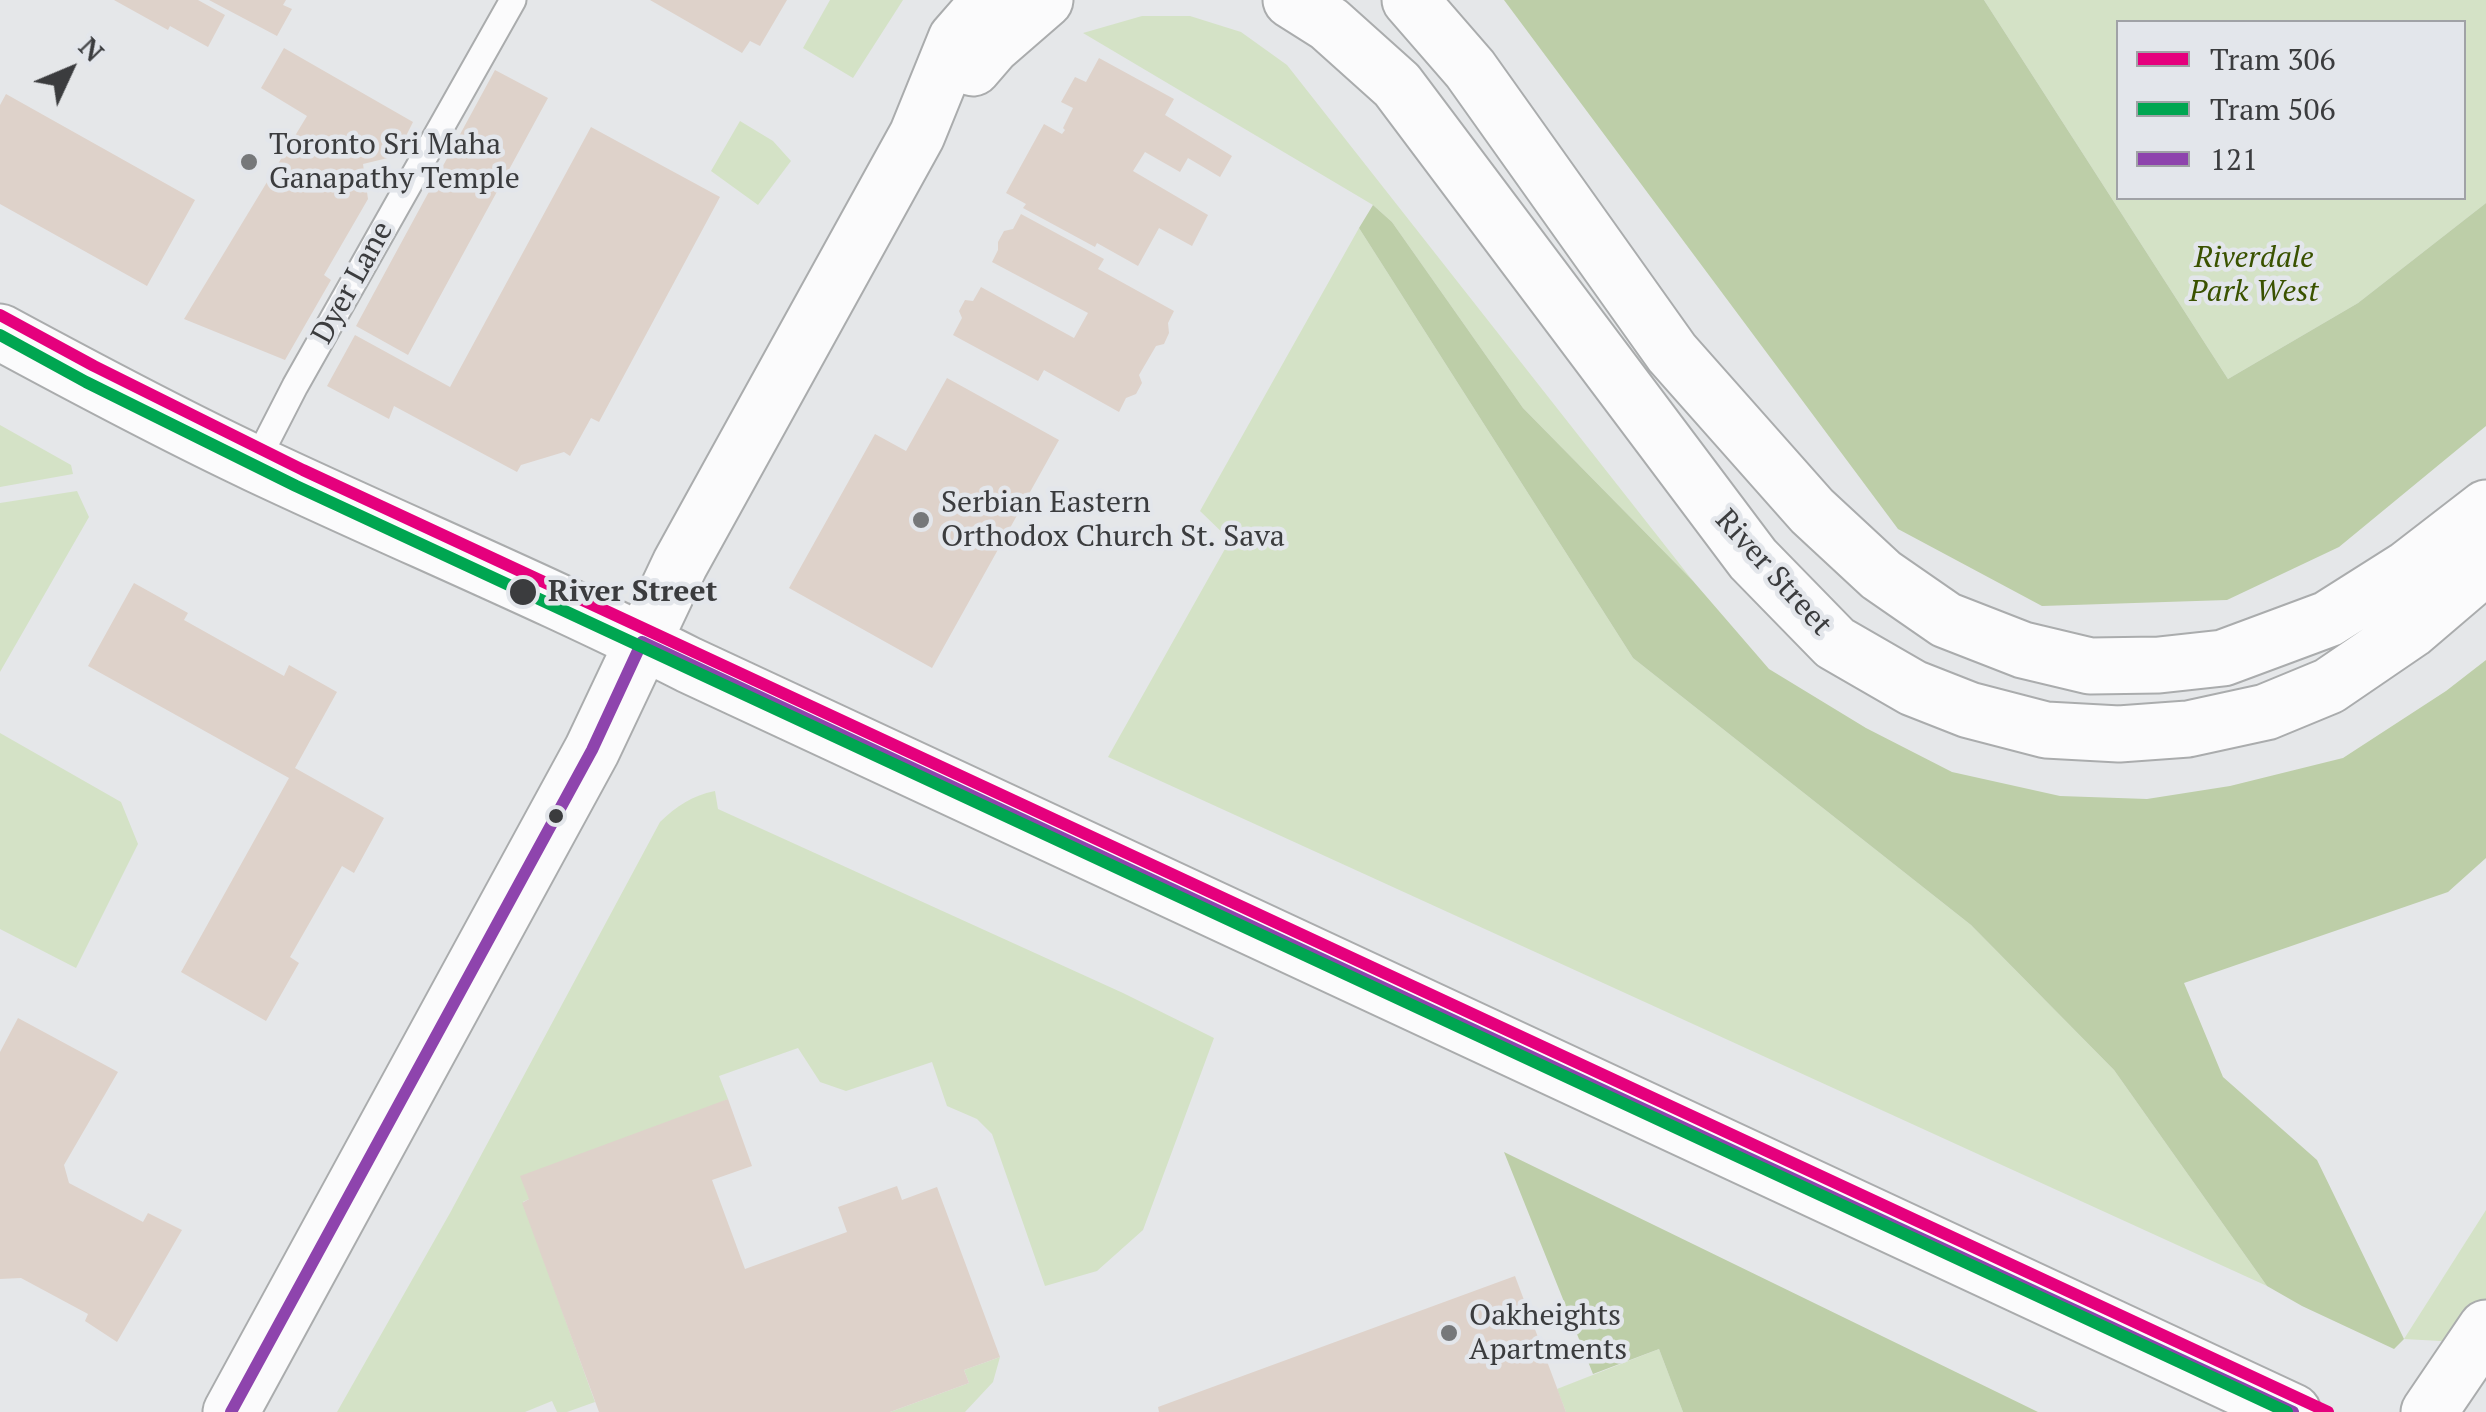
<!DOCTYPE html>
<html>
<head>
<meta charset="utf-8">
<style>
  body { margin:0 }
  #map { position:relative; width:2486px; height:1412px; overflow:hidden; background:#e5e7e9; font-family:"PT Serif",serif }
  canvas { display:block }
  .legend { position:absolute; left:2116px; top:20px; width:350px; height:180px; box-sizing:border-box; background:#e3e6eb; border:2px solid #a0a2a6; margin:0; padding:12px 18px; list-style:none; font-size:30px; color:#3b3c3e }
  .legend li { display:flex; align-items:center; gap:20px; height:50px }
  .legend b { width:50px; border:2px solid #a0a2a6 }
  .north { position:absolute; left:20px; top:20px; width:100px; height:100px; -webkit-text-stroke:8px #e3e6eb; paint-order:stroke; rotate:46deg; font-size:28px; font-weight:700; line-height:40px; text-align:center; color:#3b3c3e }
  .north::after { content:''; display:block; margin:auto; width:35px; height:45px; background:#3b3c3e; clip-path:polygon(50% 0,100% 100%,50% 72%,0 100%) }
</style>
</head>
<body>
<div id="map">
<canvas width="2486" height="1412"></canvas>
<ul class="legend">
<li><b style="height:12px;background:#e5007d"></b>Tram 306</li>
<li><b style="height:12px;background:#00a651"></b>Tram 506</li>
<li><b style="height:12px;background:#8e44ad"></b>121</li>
</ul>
<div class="north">N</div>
</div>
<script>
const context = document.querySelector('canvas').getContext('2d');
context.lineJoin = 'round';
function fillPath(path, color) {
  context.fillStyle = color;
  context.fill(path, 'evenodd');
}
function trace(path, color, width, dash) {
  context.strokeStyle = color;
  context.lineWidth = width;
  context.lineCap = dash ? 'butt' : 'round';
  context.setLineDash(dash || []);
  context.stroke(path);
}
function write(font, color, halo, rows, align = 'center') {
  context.font = font + ' "PT Serif",serif';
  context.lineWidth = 9;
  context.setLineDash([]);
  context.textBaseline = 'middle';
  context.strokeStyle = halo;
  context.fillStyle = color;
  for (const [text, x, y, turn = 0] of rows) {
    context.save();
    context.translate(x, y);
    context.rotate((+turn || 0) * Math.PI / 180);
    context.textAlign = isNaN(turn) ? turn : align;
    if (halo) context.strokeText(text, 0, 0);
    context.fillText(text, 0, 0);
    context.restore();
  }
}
fillPath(new Path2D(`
  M 830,0 L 903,0 L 853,78 L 803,48 Z
  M 1984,0 L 2486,0 L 2486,203 L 2358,303 L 2228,379 ZM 2118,22 L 2464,22 L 2464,198 L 2118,198 Z
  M 1142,16 L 1190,16 L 1241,32 L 1287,65 L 1693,581 L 1523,408 L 1392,222 L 1373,205 L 1083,33 Z
  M 740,121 L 773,141 L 791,161 L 758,205 L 711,171 Z
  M 1359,228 L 1633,658 L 1971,925 L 2114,1070 L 2267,1286 L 1108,757 L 1230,540 L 1200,511 Z
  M 0,425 L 71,465 L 73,474 L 0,487 Z
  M 77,491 L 89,517 L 0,672 L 0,503 Z
  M 0,733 L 121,802 L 138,844 L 76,968 L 0,929 Z
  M 715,791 L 718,809 L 1123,993 L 1214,1038 L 1143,1230 L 1097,1271 L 1045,1286 L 992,1134 L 977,1119 L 947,1106 L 932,1062 L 846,1091 L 820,1082 L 798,1048 L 719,1076 L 728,1099 L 523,1202 L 595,1402 L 567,1412 L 557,1412 L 552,1401 L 525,1412 L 337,1412 L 450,1213 L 660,822 C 677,806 691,796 715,791 Z
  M 2486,1210 L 2486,1299 L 2459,1342 L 2404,1339 Z
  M 1659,1349 L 1683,1412 L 1566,1412 L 1557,1389 Z
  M 1000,1357 L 993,1382 L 965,1412 L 890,1412 L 969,1383 L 964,1370 Z`), '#d4e2c6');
fillPath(new Path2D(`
  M 1504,0 L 1984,0 L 2228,379 L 2358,303 L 2486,203 L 2486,426 L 2339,547 L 2227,600 L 2042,606 L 1898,529 Z
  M 1373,205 L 1392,222 L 1523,408 L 1693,581 L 1769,669 L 1866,728 L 1952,772 L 2060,796 L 2147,799 L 2230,786 L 2343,758 L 2446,691 L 2486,660 L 2486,858 L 2448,892 L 2184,983 L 2223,1077 L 2317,1160 L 2404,1339 L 2394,1349 L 2302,1306 L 2267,1286 L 2114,1070 L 1971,925 L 1633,658 L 1359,228 Z
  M 1504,1152 L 2038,1412 L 1683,1412 L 1659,1349 L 1593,1374 Z`), '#bdcea8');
fillPath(new Path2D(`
  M 114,0 L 198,0 L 225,15 L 208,47 L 170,26 L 168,30 Z
  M 209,0 L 286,0 L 283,5 L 292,9 L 277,36 Z
  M 650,0 L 787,0 L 760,46 L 750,41 L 742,53 Z
  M 284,48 L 413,122 L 396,156 L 363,164 L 368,199 L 324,275 L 331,280 L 285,360 L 184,319 L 307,116 L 261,88 Z
  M 1099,58 L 1174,99 L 1165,115 L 1232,156 L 1220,177 L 1188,158 L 1180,172 L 1145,152 L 1133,171 L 1208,215 L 1192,246 L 1159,228 L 1138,266 L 1097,243 L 1095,247 L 1023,208 L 1026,204 L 1006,193 L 1044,124 L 1062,134 L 1065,130 L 1063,128 L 1073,108 L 1061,102 L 1075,77 L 1086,82 Z
  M 495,70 L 548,98 L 408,355 L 356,326 Z
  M 6,94 L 195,200 L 147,286 L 0,204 L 0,105 Z
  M 591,127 L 720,197 L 599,422 L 591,418 L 570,456 L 564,452 L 521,465 L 517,472 L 394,406 L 389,419 L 327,386 L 355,335 L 450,387 Z
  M 1021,214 L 1104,259 L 1098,269 L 1174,311 L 1168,323 L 1169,333 L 1164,344 L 1156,346 L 1139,375 L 1142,383 L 1136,394 L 1126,398 L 1119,412 L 1044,370 L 1038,381 L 953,335 L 962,318 L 959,311 L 965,300 L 973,301 L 981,287 L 1074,338 L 1088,313 L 992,262 L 998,250 L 998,242 L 1004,231 L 1013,229 Z
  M 947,378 L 1059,440 L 932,668 L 789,588 L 875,434 L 906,451 Z
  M 134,583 L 188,613 L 184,620 L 284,676 L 289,665 L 337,692 L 295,768 L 384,818 L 354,873 L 342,866 L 290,957 L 299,963 L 266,1021 L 181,972 L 289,778 L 88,666 Z
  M 18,1018 L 118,1072 L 64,1165 L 69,1183 L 143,1222 L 148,1213 L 182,1230 L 117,1342 L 85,1321 L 88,1314 L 21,1278 L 0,1279 L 0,1052 Z
  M 728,1099 L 752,1166 L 712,1180 L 745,1269 L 847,1232 L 838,1207 L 897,1186 L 902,1200 L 937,1187 L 1000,1357 L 964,1370 L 969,1383 L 890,1412 L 599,1412 L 522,1203 L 529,1199 L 520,1176 Z
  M 1515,1276 L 1566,1412 L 1159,1412 L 1158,1407 Z`), '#ded2ca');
const lane = new Path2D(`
  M 255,464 L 295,386 L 513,0`);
const secondary = new Path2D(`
  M 1291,0 L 1329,24 L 1397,85 L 1753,559 L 1835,643 L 1913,688 L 1969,710 L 2046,730 L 2119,734 L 2188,729 L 2266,712 L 2329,686 L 2411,630 L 2486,566
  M 1410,0 L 1470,69 L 1672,353 L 1812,511 L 1881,575 L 1946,620 L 2023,650 L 2090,666 L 2159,665 L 2223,658 L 2328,619 L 2407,569 L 2486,508
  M 973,68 L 992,46 L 1045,0
  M 0,332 C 85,378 169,423 256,464 C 400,532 547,593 689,665 L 2293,1412
  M 231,1412 L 592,750 L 680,564 L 917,135 L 956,39 L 990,0
  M 2429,1412 L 2486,1328`);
trace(lane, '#aaacad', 29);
trace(secondary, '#aaacad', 59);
trace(lane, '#fbfbfc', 25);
trace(secondary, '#fbfbfc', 55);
trace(new Path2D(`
  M 642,642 L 2293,1412
  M 231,1412 L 592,750 L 642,642`), '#8e44ad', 12);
trace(new Path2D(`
  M 0,315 L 94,366 L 303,470 L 2328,1412`), '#e5007d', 12);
trace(new Path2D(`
  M 0,335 L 86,382 L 296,486 L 2287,1412`), '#00a651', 12);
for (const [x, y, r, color] of [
  [249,162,10,"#76787a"],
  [921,520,10,"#76787a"],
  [523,592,15,"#3b3c3e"],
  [556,816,9,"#3b3c3e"],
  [1449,1333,10,"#76787a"]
]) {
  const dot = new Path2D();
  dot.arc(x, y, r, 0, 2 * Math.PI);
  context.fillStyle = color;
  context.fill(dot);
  trace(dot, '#e3e6eb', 4);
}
write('30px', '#3b3c3e', '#e3e6eb', [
  ["Toronto Sri Maha",269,145],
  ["Ganapathy Temple",269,179],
  ["Serbian Eastern",941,503],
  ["Orthodox Church St. Sava",941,537],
  ["Oakheights",1469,1316],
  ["Apartments",1469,1350]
], 'left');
write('italic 30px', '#3a5200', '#e3e6eb', [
  ["Riverdale",2254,258],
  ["Park West",2254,292]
]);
write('30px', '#3b3c3e', '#e3e6eb', [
  ["Dyer Lane",353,283,-61],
  ["River Street",1773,573,48]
]);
write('bold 30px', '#3b3c3e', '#e3e6eb', [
  ["River Street",548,592]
], 'left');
</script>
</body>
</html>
